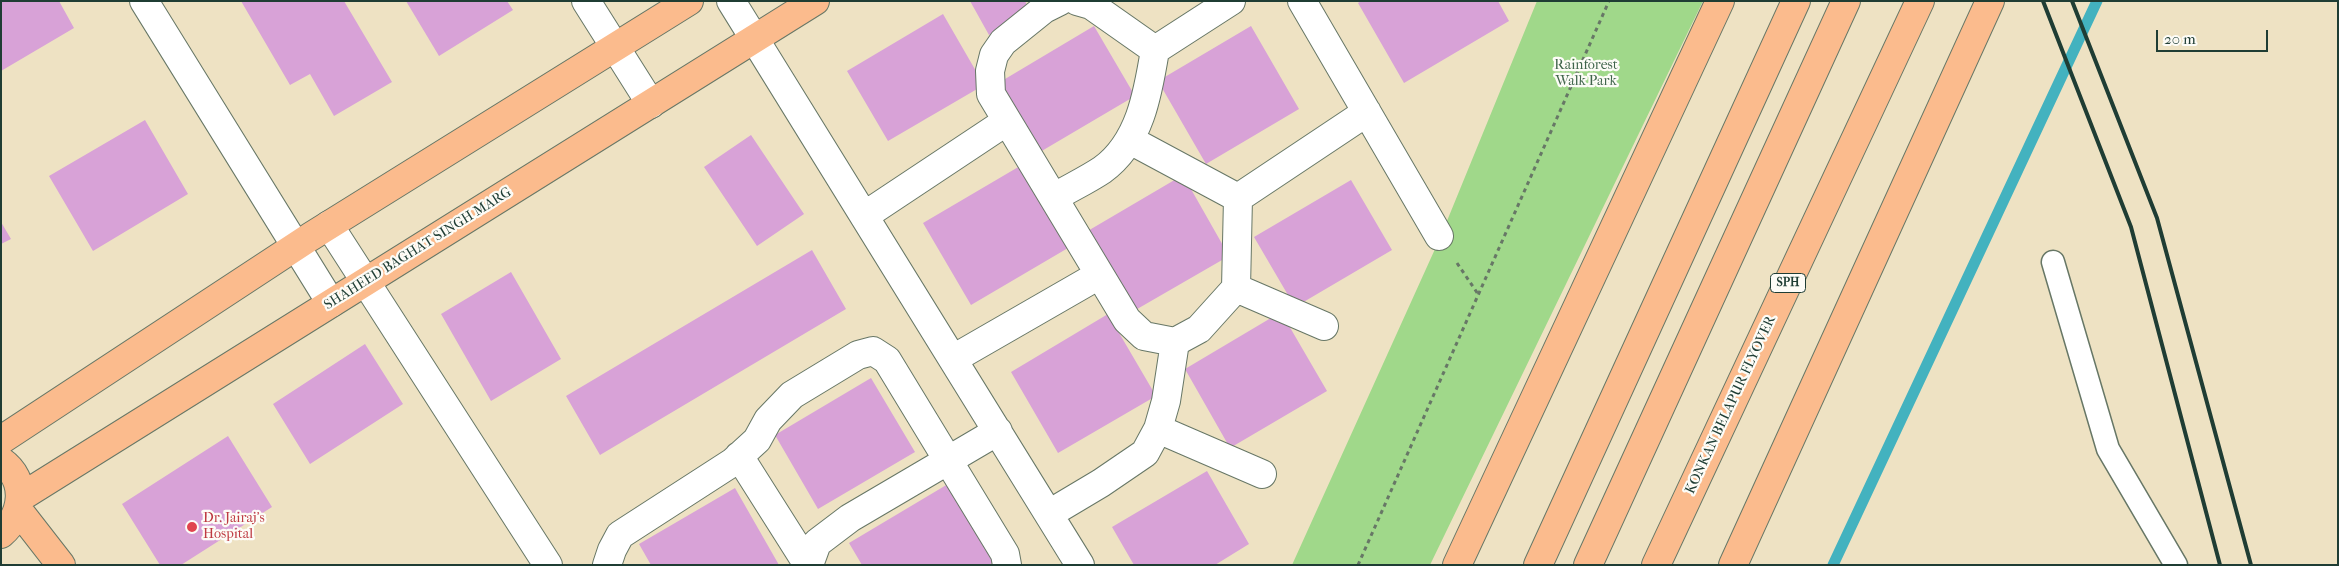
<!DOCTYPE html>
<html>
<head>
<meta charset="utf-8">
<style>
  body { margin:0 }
  #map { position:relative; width:2339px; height:566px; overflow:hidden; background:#eee2c3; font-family:"IM FELL French Canon",serif }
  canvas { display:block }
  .frame { position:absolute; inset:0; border:2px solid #1f3d34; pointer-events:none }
  .scale { position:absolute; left:2156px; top:30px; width:112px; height:22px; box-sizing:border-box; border:2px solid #1f3d34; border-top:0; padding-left:6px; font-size:15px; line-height:18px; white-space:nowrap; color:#1f3d34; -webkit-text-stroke:4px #fdfcf7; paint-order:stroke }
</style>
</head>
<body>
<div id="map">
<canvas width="2339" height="566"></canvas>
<div class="frame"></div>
<div class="scale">20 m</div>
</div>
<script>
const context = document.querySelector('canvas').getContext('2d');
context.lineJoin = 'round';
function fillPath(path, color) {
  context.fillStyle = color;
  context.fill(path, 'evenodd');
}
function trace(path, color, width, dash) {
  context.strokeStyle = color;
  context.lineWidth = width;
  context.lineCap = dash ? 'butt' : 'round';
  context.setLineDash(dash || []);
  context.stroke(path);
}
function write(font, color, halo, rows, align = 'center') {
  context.font = font + ' "IM FELL French Canon",serif';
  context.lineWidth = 4.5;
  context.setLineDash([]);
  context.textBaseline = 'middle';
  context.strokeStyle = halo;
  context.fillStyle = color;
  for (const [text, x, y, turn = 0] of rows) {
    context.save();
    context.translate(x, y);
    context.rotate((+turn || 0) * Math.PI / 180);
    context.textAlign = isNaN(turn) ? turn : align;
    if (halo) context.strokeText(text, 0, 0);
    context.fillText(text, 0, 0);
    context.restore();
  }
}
fillPath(new Path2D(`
  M 1537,1 L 1703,1 L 1430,565 L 1292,565 L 1440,238 Z`), '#a0d88a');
trace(new Path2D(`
  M 1833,565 L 2097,1`), '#43b2bf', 11);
fillPath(new Path2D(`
  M 1,1 L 59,1 L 74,28 L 1,71 Z
  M 241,1 L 344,1 L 392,82 L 334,116 L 310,74 L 290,85 Z
  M 406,1 L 507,1 L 513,10 L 439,56 Z
  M 970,1 L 1025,1 L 1030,11 L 989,35 Z
  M 1361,1 L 1498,1 L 1509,21 L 1404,83 L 1358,3 Z
  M 943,14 L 984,85 L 888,141 L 847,71 Z
  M 1094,26 L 1135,96 L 1040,152 L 1000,82 Z
  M 1251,26 L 1299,109 L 1206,164 L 1158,81 Z
  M 145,120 L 188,194 L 93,251 L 49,176 Z
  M 751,135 L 804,214 L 757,246 L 704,167 Z
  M 1020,166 L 1068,248 L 971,305 L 923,223 Z
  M 1183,175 L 1229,256 L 1132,312 L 1086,232 Z
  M 1351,180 L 1392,250 L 1295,307 L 1254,237 Z
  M 1,222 L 11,239 L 1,244 Z
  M 812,250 L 846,309 L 600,455 L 566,396 Z
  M 511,272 L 561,359 L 491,401 L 441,314 Z
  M 1281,312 L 1327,391 L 1230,448 L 1185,369 Z
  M 1108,314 L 1156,396 L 1058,453 L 1011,372 Z
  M 365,344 L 403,404 L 310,464 L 273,404 Z
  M 871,378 L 915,452 L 818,509 L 775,435 Z
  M 228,436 L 272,507 L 181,565 L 160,565 L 122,504 Z
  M 1207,471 L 1249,544 L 1215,565 L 1134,565 L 1112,527 Z
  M 948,484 L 994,562 L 989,565 L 862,565 L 849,543 Z
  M 735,488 L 779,565 L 651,565 L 639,544 Z`), '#d8a2d7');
const lane = new Path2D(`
  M 2053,262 L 2108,449 L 2176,565`);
const street = new Path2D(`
  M 144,1 L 331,303
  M 586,1 L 651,104
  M 731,1 L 1080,565
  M 1060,1 L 1044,9 L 1003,42 L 994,55 L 990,71 L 991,94 L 1127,320 L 1144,336 L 1175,342 L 1199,329 L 1236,288 L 1238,198
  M 1077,1 L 1091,5 L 1155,50
  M 1302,1 L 1439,236
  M 1130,140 L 1238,198
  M 1055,197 C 1070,188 1087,180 1102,170 C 1140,143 1148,93 1155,50 L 1231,1
  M 1238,198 L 1367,112
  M 864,216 L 1007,121
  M 329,225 L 548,565
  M 1236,288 L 1324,326
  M 953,359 L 1099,275
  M 1158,429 L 1262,474
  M 739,456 L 808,565
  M 1049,514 L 1101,483 L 1145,453 L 1158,429 L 1166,401 L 1175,342
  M 607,565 L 612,550 L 620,535 L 733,462 L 757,440 L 768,420 L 792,395 L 858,355 L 873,351 L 887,360 L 1005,554 L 1007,565
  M 809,565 L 817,543 L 850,518 L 998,431`);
const primary = new Path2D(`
  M 1,440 L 310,237 L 689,1
  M 1,461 C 28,480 24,514 1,534
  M 21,497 L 815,1
  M 19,511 L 61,565`);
const highway = new Path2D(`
  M 1457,565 L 1720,1
  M 1538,565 L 1796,1
  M 1588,565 L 1846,1
  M 1656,565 L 1920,1
  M 1733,565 L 1990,1`);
trace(lane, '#677766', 25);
trace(street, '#677766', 30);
trace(primary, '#677766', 30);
trace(highway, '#677766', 30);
trace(new Path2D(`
  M 1457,263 L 1478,294
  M 1358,565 L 1609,1`), '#677766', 3, [4, 4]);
trace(lane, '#fff', 22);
trace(street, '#fff', 28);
trace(primary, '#fbbb8d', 28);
trace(highway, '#fbbb8d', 28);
trace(new Path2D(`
  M 2043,1 L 2131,227 L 2220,565
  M 2072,1 L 2157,218 L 2251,565`), '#1f3d34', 4);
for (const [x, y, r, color] of [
  [192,527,6,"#e0444e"]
]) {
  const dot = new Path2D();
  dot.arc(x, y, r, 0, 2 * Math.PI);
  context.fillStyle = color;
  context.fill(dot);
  trace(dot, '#fdfcf7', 2);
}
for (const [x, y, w] of [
  [1788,283,35]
]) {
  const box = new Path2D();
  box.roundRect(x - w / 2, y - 9.5, w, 19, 4);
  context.fillStyle = '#fdfcf7';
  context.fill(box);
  trace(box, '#1f3d34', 1);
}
write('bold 12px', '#1f3d34', null, [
  ["SPH",1788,283]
]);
write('14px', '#3f644a', '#fdfcf7', [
  ["Rainforest",1586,66],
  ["Walk Park",1586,82]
]);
write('14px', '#1f3d34', '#fdfcf7', [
  ["SHAHEED BAGHAT SINGH MARG",418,249,-32],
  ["KONKAN BELAPUR FLYOVER",1731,405,-65]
]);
write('14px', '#be3a42', '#fdfcf7', [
  ["Dr. Jairaj's",203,519],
  ["Hospital",203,535]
], 'left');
</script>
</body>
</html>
